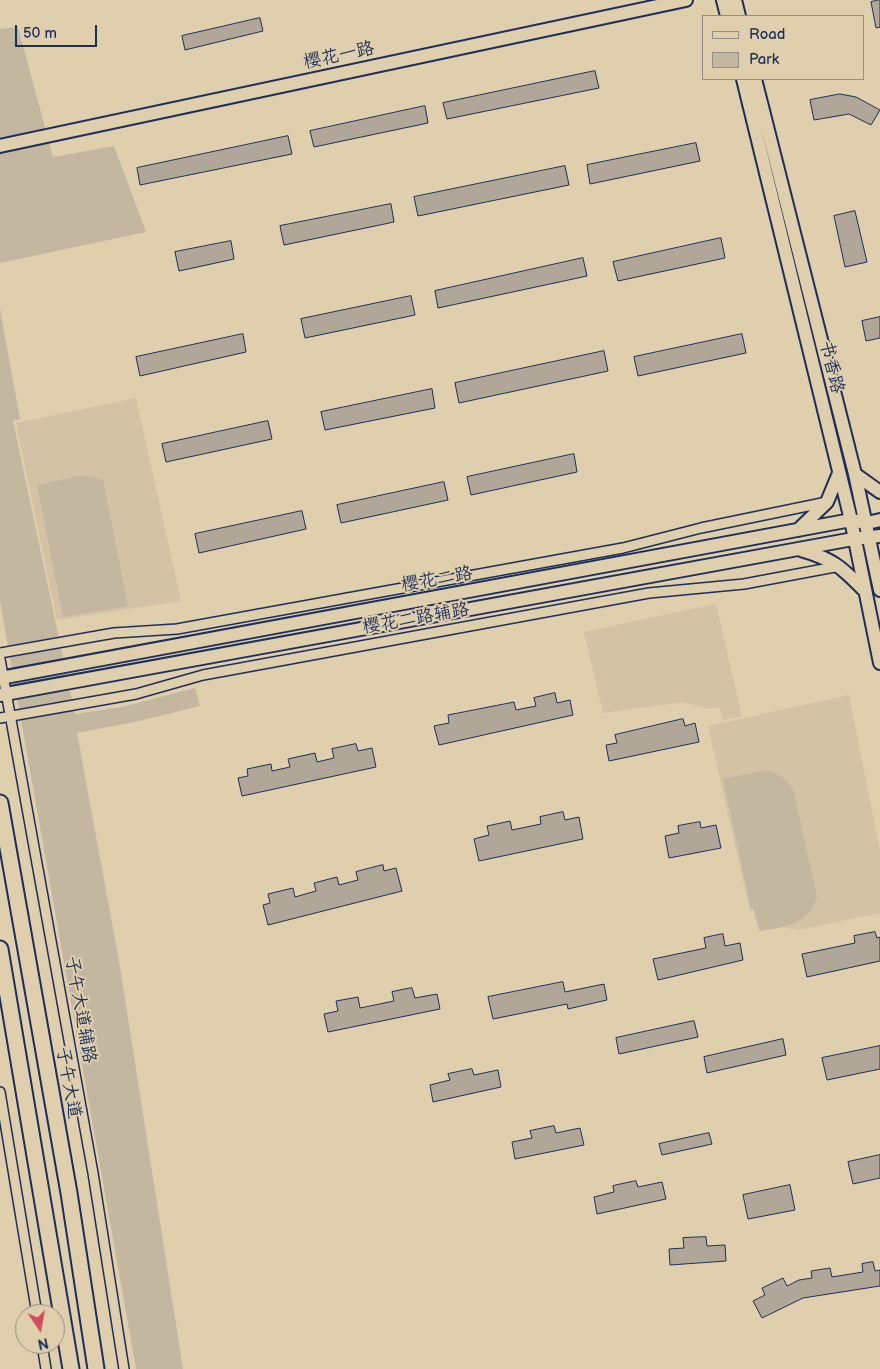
<!DOCTYPE html>
<html>
<head>
<meta charset="utf-8">
<style>
  body { margin:0 }
  #map { position:relative; width:880px; height:1369px; overflow:hidden; background:#e0cfac; font-family:"Balsamiq Sans",sans-serif }
  canvas { display:block }
  .legend { position:absolute; left:702px; top:15px; width:162px; height:65px; box-sizing:border-box; background:#e0cfac; border:1px solid #918f8d; margin:0; padding:6px 9px; list-style:none; font-size:15px; color:#1b2f5e }
  .legend li { display:flex; align-items:center; gap:10px; height:25px }
  .legend b { width:25px; border:1px solid #918f8d }
  .north { position:absolute; left:15px; top:1304px; width:50px; height:50px; box-sizing:border-box; background:#e0cfac; border:1px solid #918f8d; border-radius:50%; rotate:168deg; font-size:14px; font-weight:700; line-height:20px; text-align:center; color:#1b2f5e }
  .north::after { content:''; display:block; margin:auto; width:18px; height:22px; background:#d1495b; clip-path:polygon(50% 0,100% 100%,50% 72%,0 100%) }
  .scale { position:absolute; left:15px; top:25px; width:82px; height:22px; box-sizing:border-box; border:2px solid #1b2f5e; border-top:0; padding-left:6px; font-size:15px; line-height:18px; white-space:nowrap; color:#1b2f5e; -webkit-text-stroke:4px #e0cfac; paint-order:stroke }
</style>
</head>
<body>
<div id="map">
<canvas width="880" height="1369"></canvas>
<ul class="legend">
<li><b style="height:6px;background:#e0cfac"></b>Road</li>
<li><b style="height:14px;background:#c3b7a0"></b>Park</li>
</ul>
<div class="north">N</div>
<div class="scale">50 m</div>
</div>
<script>
const context = document.querySelector('canvas').getContext('2d');
context.lineJoin = 'round';
function fillPath(path, color) {
  context.fillStyle = color;
  context.fill(path, 'evenodd');
}
function trace(path, color, width, dash) {
  context.strokeStyle = color;
  context.lineWidth = width;
  context.lineCap = dash ? 'butt' : 'round';
  context.setLineDash(dash || []);
  context.stroke(path);
}
function write(font, color, halo, rows, align = 'center') {
  context.font = font + ' "Balsamiq Sans","LXGW WenKai TC",sans-serif';
  context.lineWidth = 4;
  context.setLineDash([]);
  context.textBaseline = 'middle';
  context.strokeStyle = halo;
  context.fillStyle = color;
  for (const [text, x, y, turn = 0] of rows) {
    context.save();
    context.translate(x, y);
    context.rotate((+turn || 0) * Math.PI / 180);
    context.textAlign = isNaN(turn) ? turn : align;
    if (halo) context.strokeText(text, 0, 0);
    context.fillText(text, 0, 0);
    context.restore();
  }
}
fillPath(new Path2D(`
  M 136,398 L 181,601 L 57,620 L 16,423 Z
  M 716,604 L 742,716 L 723,720 L 719,707 L 708,709 L 683,702 L 603,713 L 584,632 Z
  M 849,695 L 880,851 L 880,913 L 798,930 L 783,927 L 759,932 L 753,910 L 750,910 L 708,726 Z`), '#d2c3a6');
fillPath(new Path2D(`
  M 18,27 L 53,157 L 114,146 L 146,232 L 0,263 L 0,29 Z
  M 0,309 L 20,419 L 13,421 L 75,714 L 122,707 L 195,688 L 200,706 L 139,721 L 77,733 L 119,961 L 183,1369 L 136,1369 L 0,601 Z
  M 83,475 L 103,480 L 128,606 L 63,617 L 37,485 Z
  M 765,770 C 779,773 785,778 793,789 L 817,896 C 808,926 786,926 760,931 L 754,909 L 751,909 L 723,779 Z`), '#c3b7a0');
const building = new Path2D(`
  M 880,0 L 880,27 L 876,28 L 871,2 Z
  M 260,18 L 263,31 L 185,50 L 182,36 Z
  M 595,71 L 599,88 L 447,119 L 443,103 Z
  M 840,94 L 856,97 L 880,110 L 871,125 L 849,114 L 814,120 L 810,100 Z
  M 425,106 L 428,123 L 314,147 L 310,131 Z
  M 288,136 L 292,154 L 140,185 L 137,168 Z
  M 696,143 L 700,161 L 590,184 L 587,165 Z
  M 565,166 L 569,185 L 418,216 L 414,197 Z
  M 391,204 L 394,222 L 284,245 L 280,226 Z
  M 855,211 L 867,262 L 845,267 L 834,216 Z
  M 721,238 L 725,258 L 618,281 L 613,262 Z
  M 231,241 L 234,259 L 179,271 L 175,252 Z
  M 583,258 L 587,276 L 438,308 L 435,291 Z
  M 411,296 L 415,315 L 305,338 L 301,319 Z
  M 880,317 L 880,338 L 866,341 L 862,321 Z
  M 243,334 L 246,352 L 140,376 L 136,357 Z
  M 742,334 L 746,353 L 638,376 L 634,357 Z
  M 604,351 L 608,371 L 459,403 L 455,383 Z
  M 432,389 L 435,408 L 325,430 L 321,412 Z
  M 268,421 L 272,439 L 166,462 L 162,444 Z
  M 574,454 L 577,472 L 471,495 L 467,477 Z
  M 444,482 L 448,500 L 341,523 L 337,505 Z
  M 302,511 L 306,529 L 199,553 L 195,534 Z
  M 555,693 L 557,703 L 570,700 L 573,715 L 439,745 L 434,726 L 449,723 L 448,715 L 514,702 L 516,710 L 536,706 L 534,698 Z
  M 683,719 L 685,726 L 695,723 L 699,742 L 609,761 L 606,745 L 617,743 L 615,735 Z
  M 356,744 L 358,751 L 372,748 L 376,767 L 242,796 L 238,778 L 248,776 L 247,769 L 271,764 L 272,771 L 290,767 L 288,759 L 315,753 L 317,762 L 334,758 L 332,749 Z
  M 563,812 L 565,820 L 579,817 L 583,839 L 479,861 L 474,839 L 489,835 L 487,826 L 510,821 L 512,830 L 541,824 L 540,817 Z
  M 700,822 L 701,828 L 716,825 L 721,848 L 669,858 L 665,836 L 679,833 L 678,826 Z
  M 383,865 L 384,871 L 396,868 L 402,891 L 268,925 L 263,905 L 270,903 L 268,894 L 293,888 L 295,897 L 316,891 L 314,883 L 337,877 L 339,885 L 358,880 L 356,872 Z
  M 875,932 L 877,938 L 880,937 L 880,961 L 807,977 L 802,954 L 855,943 L 854,936 Z
  M 723,934 L 725,946 L 740,943 L 743,960 L 658,980 L 653,959 L 706,948 L 704,938 Z
  M 563,982 L 565,992 L 604,984 L 607,1000 L 568,1009 L 567,1004 L 493,1019 L 488,997 Z
  M 412,988 L 415,998 L 437,994 L 440,1009 L 328,1032 L 324,1014 L 338,1011 L 336,1001 L 358,997 L 360,1008 L 394,1001 L 392,992 Z
  M 694,1021 L 698,1037 L 619,1054 L 616,1038 Z
  M 783,1039 L 786,1055 L 707,1073 L 704,1057 Z
  M 880,1046 L 880,1069 L 827,1080 L 822,1058 Z
  M 472,1069 L 474,1075 L 498,1070 L 501,1087 L 433,1102 L 430,1085 L 450,1080 L 448,1074 Z
  M 554,1126 L 556,1133 L 580,1128 L 584,1145 L 515,1159 L 512,1142 L 532,1138 L 530,1131 Z
  M 709,1133 L 712,1144 L 662,1155 L 659,1144 Z
  M 880,1155 L 880,1178 L 853,1184 L 848,1162 Z
  M 636,1181 L 638,1187 L 662,1182 L 666,1199 L 597,1214 L 594,1197 L 614,1192 L 613,1186 Z
  M 790,1185 L 795,1210 L 748,1219 L 743,1195 Z
  M 706,1237 L 707,1246 L 725,1245 L 726,1261 L 670,1265 L 669,1249 L 684,1248 L 683,1238 Z
  M 873,1262 L 875,1271 L 880,1270 L 880,1286 L 803,1298 L 762,1318 L 753,1301 L 765,1295 L 762,1288 L 783,1278 L 787,1286 L 799,1280 L 812,1278 L 811,1271 L 830,1268 L 832,1277 L 863,1272 L 862,1264 Z`);
fillPath(building, '#b0a798');
trace(building, '#1b2f5e', 1);
const street = new Path2D(`
  M 0,653 L 114,633 L 177,629 L 623,548 L 701,528 L 827,502
  M 0,659 L 93,1173 L 124,1369
  M 0,718 L 136,694 L 203,675 L 649,593 L 744,584 L 840,566
  M 0,1092 L 37,1314
  M 42,1344 L 46,1369`);
const secondary = new Path2D(`
  M 723,0 L 727,16
  M 735,0 L 739,16
  M 743,79 L 851,520 L 880,663
  M 755,79 L 855,474 L 880,590
  M 0,146 L 686,0
  M 855,474 L 880,492
  M 798,530 L 827,502 L 839,473
  M 801,550 C 835,560 841,567 865,591
  M 0,678 L 851,520 L 867,523 L 880,520
  M 0,695 L 853,539 L 880,536`);
const primary = new Path2D(`
  M 0,803 L 69,1193 L 96,1369
  M 0,949 L 71,1369`);
trace(street, '#1b2f5e', 12);
trace(secondary, '#1b2f5e', 16);
trace(primary, '#1b2f5e', 19);
trace(street, '#e0cfac', 9);
trace(secondary, '#e0cfac', 12);
trace(primary, '#e0cfac', 15);
write('18px', '#1b2f5e', '#e0cfac', [
  ["樱花一路",339,56,-12],
  ["书香路",831,367,77],
  ["樱花二路",437,580,-10],
  ["樱花二路辅路",416,619,-10],
  ["子午大道辅路",80,1010,80],
  ["子午大道",68,1083,80]
]);
</script>
</body>
</html>
